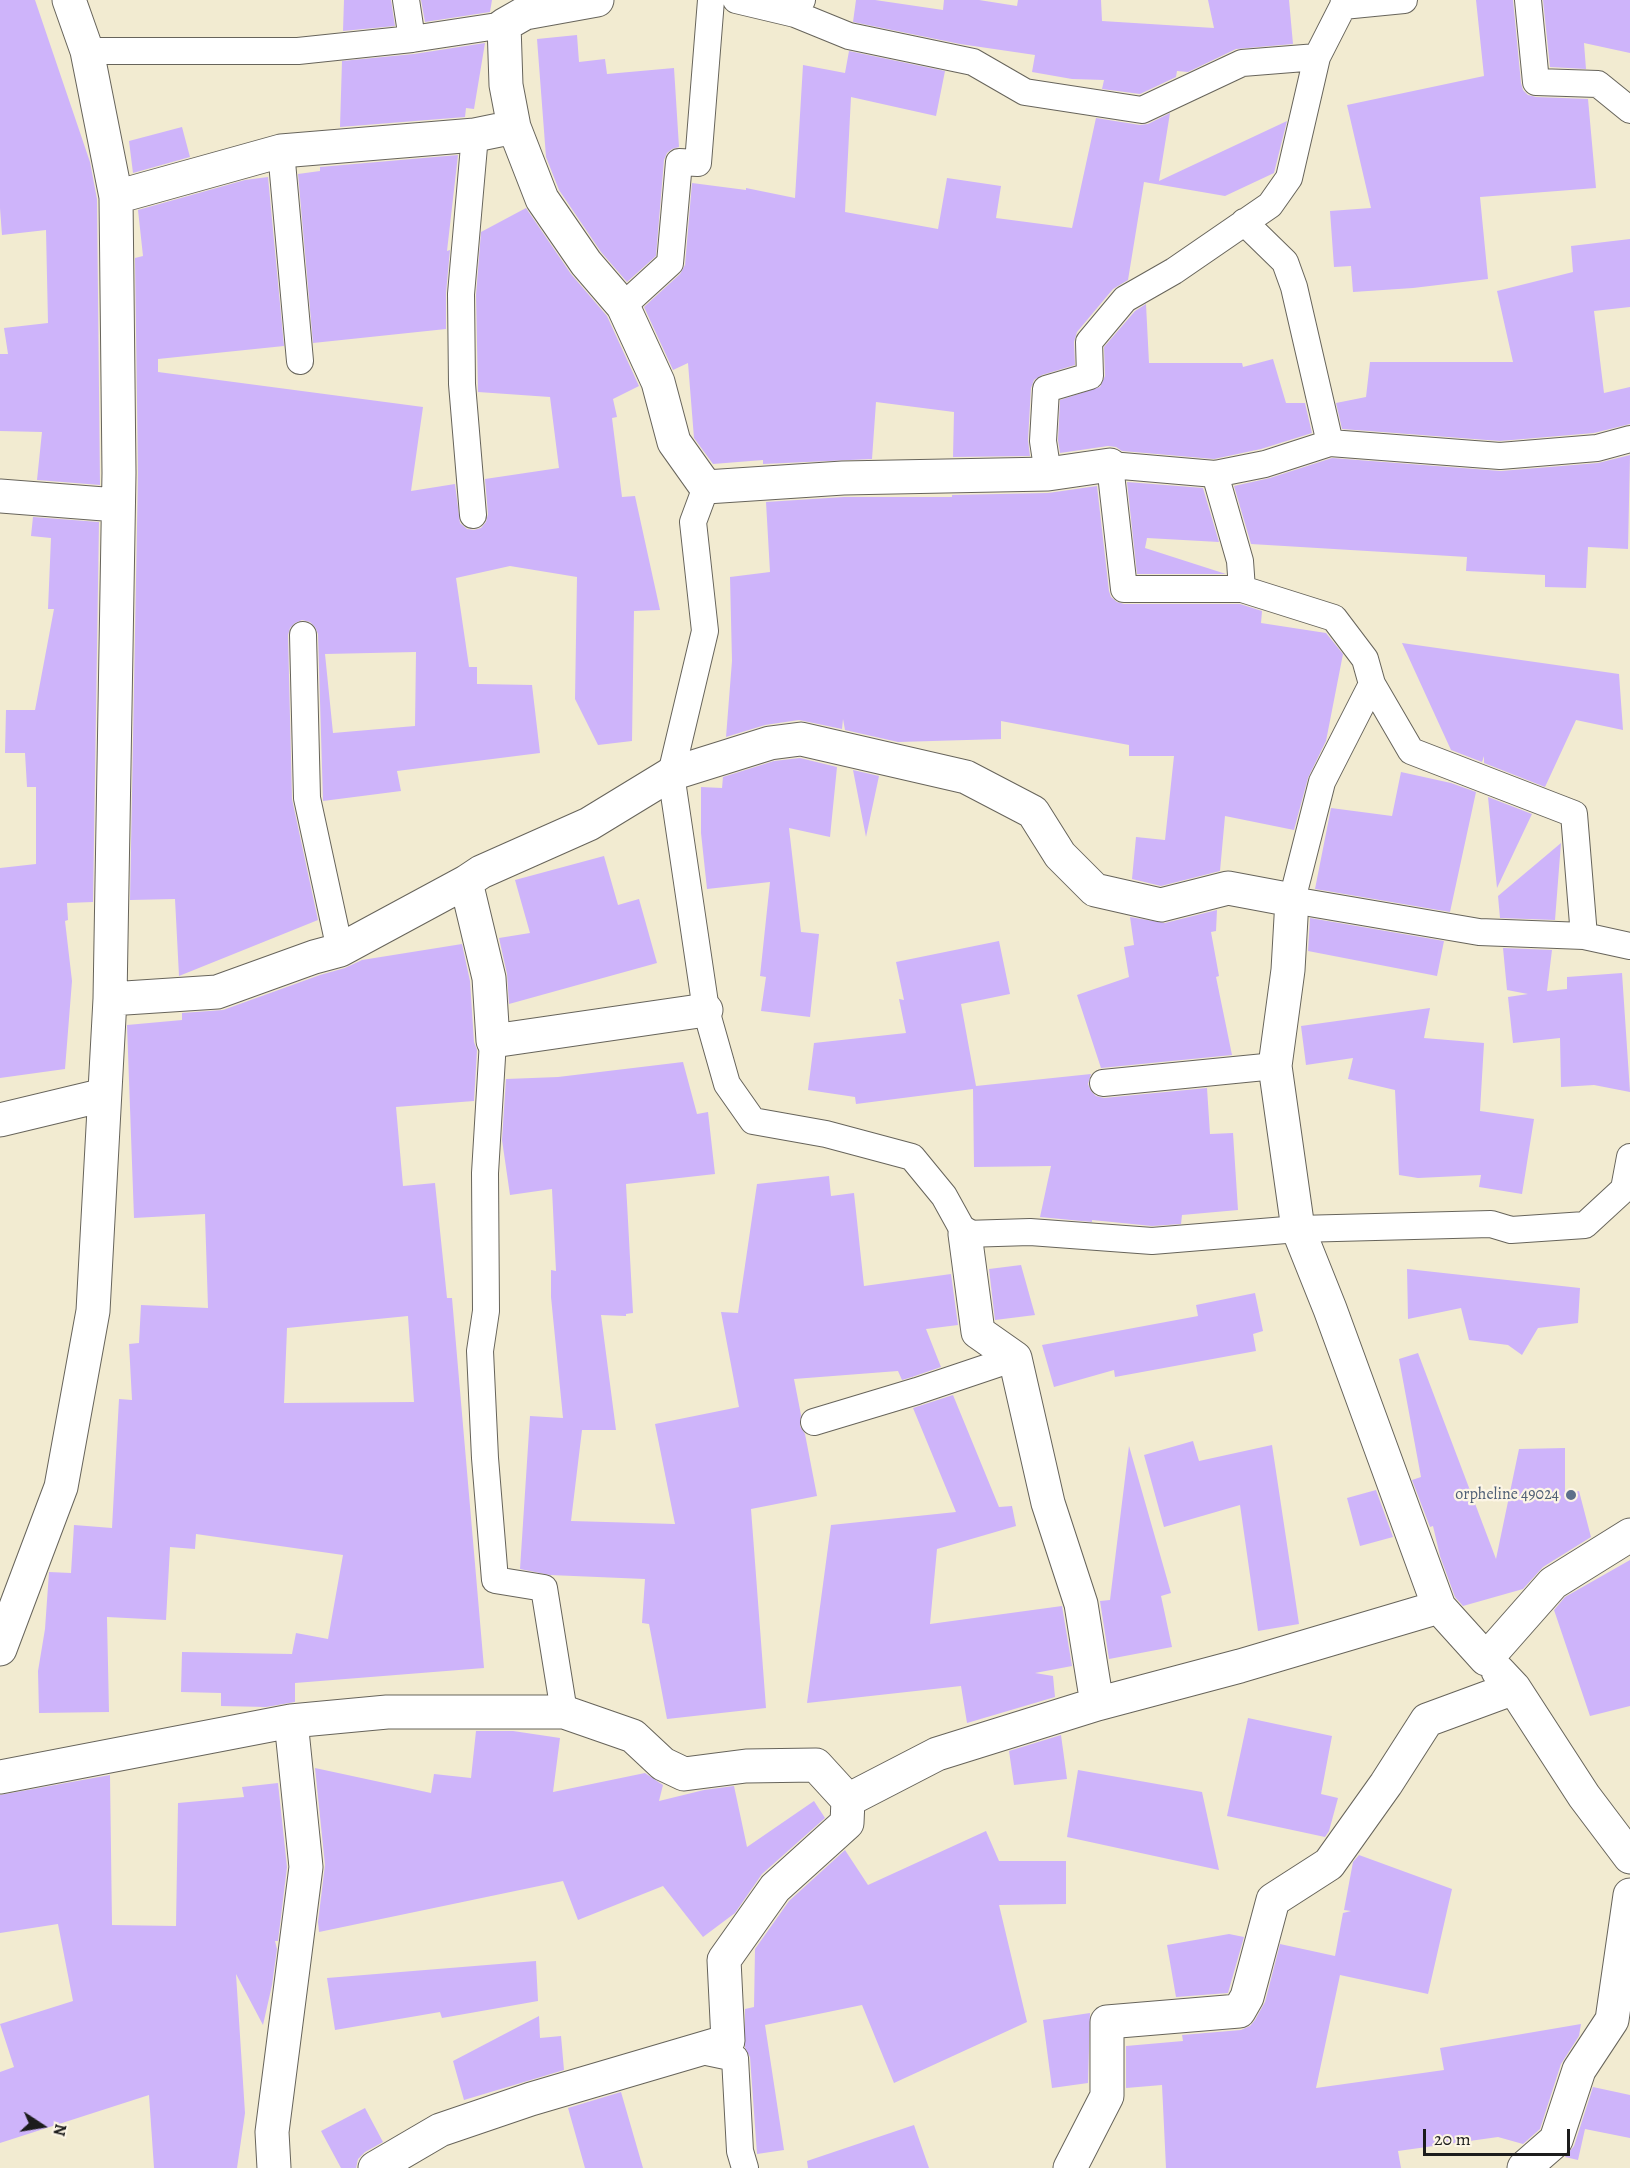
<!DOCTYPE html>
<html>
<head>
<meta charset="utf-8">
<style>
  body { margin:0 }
  #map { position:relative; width:1630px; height:2168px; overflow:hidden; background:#f2ebd1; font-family:Alegreya,serif }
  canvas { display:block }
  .north { position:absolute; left:12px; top:2096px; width:60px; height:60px; -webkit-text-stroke:4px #fcf5e5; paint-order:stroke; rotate:102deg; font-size:16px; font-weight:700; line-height:24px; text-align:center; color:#1c1c1c }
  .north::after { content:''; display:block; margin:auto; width:21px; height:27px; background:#1c1c1c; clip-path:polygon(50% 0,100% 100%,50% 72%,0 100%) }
  .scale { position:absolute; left:1423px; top:2129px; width:147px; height:27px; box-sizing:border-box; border:3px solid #1c1c1c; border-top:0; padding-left:8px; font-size:18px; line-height:21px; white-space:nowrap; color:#1c1c1c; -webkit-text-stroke:4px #fcf5e5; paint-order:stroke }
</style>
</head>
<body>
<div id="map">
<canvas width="1630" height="2168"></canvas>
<div class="north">N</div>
<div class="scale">20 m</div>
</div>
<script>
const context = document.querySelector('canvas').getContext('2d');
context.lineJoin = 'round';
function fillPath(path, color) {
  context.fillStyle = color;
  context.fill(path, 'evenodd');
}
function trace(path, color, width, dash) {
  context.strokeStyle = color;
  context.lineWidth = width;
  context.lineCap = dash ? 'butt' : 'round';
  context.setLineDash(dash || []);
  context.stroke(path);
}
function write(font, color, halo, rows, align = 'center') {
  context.font = font + ' Alegreya,serif';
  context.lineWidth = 4.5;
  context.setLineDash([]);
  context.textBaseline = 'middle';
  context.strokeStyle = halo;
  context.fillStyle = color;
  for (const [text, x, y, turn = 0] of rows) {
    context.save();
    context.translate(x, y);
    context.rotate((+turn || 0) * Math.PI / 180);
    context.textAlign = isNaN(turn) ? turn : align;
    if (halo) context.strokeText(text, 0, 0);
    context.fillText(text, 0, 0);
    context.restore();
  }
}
fillPath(new Path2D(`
  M 0,0 L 35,0 L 90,162 L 97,199 L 100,485 L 37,480 L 42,432 L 0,431 L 0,354 L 8,354 L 4,328 L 48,323 L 46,230 L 2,235 L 0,208 Z
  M 344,0 L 391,0 L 395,26 L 343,31 Z
  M 421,0 L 492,0 L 490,12 L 425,22 Z
  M 856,0 L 875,0 L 943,10 L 944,0 L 979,0 L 1017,6 L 1018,0 L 1101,0 L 1102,21 L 1214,28 L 1208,0 L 1289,0 L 1293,44 L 1236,49 L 1188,72 L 1177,71 L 1176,77 L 1140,94 L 1102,89 L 1104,80 L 1072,79 L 1032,72 L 1035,55 L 960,44 L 853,22 Z
  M 1476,0 L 1513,0 L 1521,83 L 1523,90 L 1528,95 L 1536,97 L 1588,99 L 1596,188 L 1480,197 L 1488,279 L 1413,288 L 1353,292 L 1351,266 L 1334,267 L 1330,211 L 1371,208 L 1347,105 L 1484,76 Z
  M 1543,0 L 1630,0 L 1630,53 L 1584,43 L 1586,69 L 1550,67 Z
  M 577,35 L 579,62 L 605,59 L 607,74 L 674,68 L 679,147 L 672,149 L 667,153 L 664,160 L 656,256 L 627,282 L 601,252 L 559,190 L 546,157 L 537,39 Z
  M 485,43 L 474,109 L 466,108 L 465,117 L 340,127 L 342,61 L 414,54 Z
  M 849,51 L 945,71 L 936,116 L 851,97 L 845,212 L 938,229 L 947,178 L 1001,186 L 996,218 L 1072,228 L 1096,118 L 1140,125 L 1148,124 L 1170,113 L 1159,181 L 1287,121 L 1274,173 L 1225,196 L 1144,182 L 1128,280 L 1113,289 L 1077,332 L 1074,342 L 1075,365 L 1042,375 L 1034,380 L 1031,388 L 1028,440 L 1030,456 L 953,457 L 954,412 L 876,402 L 872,459 L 763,464 L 763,460 L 713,464 L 694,438 L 688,363 L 673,370 L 644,307 L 680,274 L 685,265 L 692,183 L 746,190 L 746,188 L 795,198 L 803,65 L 845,73 Z
  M 182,127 L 190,157 L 133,173 L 129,141 Z
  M 458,155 L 447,251 L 450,250 L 446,293 L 446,329 L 313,343 L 298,174 L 320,171 L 320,167 Z
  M 268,177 L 284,346 L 158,359 L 158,372 L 423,407 L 411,491 L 455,484 L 460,523 L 467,529 L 474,530 L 481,528 L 486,522 L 488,514 L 485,479 L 559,468 L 550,397 L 478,392 L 476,295 L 481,232 L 526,208 L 571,274 L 607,316 L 639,386 L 613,399 L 617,417 L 612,418 L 622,497 L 635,496 L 660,610 L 634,611 L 632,741 L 598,745 L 575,699 L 577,577 L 510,566 L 456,578 L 469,667 L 477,667 L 477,684 L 532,685 L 540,753 L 397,771 L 401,791 L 323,801 L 318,634 L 315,627 L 310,622 L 302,620 L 295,623 L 290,628 L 288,635 L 292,799 L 318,920 L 179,976 L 175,899 L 130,900 L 138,473 L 135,258 L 143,256 L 138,210 L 245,180 ZM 416,652 L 415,726 L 333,733 L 325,654 Z
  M 1630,239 L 1630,307 L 1594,311 L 1604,393 L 1630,387 L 1630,424 L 1594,433 L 1500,441 L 1342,429 L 1336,403 L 1366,397 L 1370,362 L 1513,362 L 1497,291 L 1573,272 L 1571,246 Z
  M 1146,304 L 1149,363 L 1242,363 L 1243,367 L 1273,359 L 1286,403 L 1305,403 L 1312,433 L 1261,449 L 1214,459 L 1122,451 L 1116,447 L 1108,446 L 1060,453 L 1058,440 L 1060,400 L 1100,387 L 1105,376 L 1104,347 L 1135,311 Z
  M 1630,455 L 1628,549 L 1588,547 L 1586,588 L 1545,587 L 1545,575 L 1466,571 L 1467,557 L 1251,544 L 1234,486 L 1270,478 L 1332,458 L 1501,471 L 1598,463 Z
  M 1127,482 L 1203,488 L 1219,542 L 1147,538 L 1145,548 L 1226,574 L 1137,574 Z
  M 1097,486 L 1109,591 L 1111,597 L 1117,602 L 1124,604 L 1240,604 L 1262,611 L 1261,623 L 1326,633 L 1343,654 L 1326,741 L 1308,778 L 1294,830 L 1225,816 L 1220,871 L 1161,886 L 1132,879 L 1136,837 L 1165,840 L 1174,756 L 1129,756 L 1129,745 L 1001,721 L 1001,739 L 898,742 L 845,730 L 843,719 L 842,729 L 799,720 L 765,725 L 726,737 L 732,661 L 730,577 L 770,572 L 766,502 L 844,497 L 952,497 L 952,495 L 1048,493 Z
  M 33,517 L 99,522 L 93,902 L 67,903 L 68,920 L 65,921 L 72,981 L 65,1069 L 0,1078 L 0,868 L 36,864 L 36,787 L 27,787 L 25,753 L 5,753 L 6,710 L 35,710 L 54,609 L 48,609 L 51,538 L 31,536 Z
  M 1402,643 L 1619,674 L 1623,730 L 1576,720 L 1545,787 L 1484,763 L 1484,756 L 1482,762 L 1451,750 Z
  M 800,758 L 837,767 L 830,837 L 789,828 L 801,932 L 819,934 L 810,1017 L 761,1011 L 766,977 L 760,976 L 770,882 L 707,889 L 701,833 L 701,787 L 722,788 L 723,777 L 774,761 Z
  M 853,770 L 879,776 L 866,837 Z
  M 1401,772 L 1451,783 L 1476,792 L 1450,912 L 1315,889 L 1331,808 L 1392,816 Z
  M 1488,797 L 1532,814 L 1497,888 Z
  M 1561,843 L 1555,920 L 1500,918 L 1498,896 Z
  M 604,856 L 618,905 L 639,899 L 657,963 L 509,1004 L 507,974 L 499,938 L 530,933 L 515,880 Z
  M 1217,910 L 1216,931 L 1211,932 L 1219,976 L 1216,977 L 1232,1055 L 1101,1068 L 1077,995 L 1129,977 L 1124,947 L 1134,945 L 1130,917 L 1165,923 Z
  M 1310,918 L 1444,941 L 1437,976 L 1308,951 Z
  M 999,941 L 1010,994 L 961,1004 L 976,1086 L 1091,1074 L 1088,1084 L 1091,1091 L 1096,1096 L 1104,1098 L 1207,1088 L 1210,1134 L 1233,1133 L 1238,1210 L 1182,1215 L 1181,1224 L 1152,1226 L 1092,1220 L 1092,1222 L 1040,1217 L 1051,1166 L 974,1167 L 973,1089 L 856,1104 L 855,1097 L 808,1090 L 814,1043 L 906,1033 L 899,999 L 904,1000 L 896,962 Z
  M 462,944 L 470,981 L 474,1042 L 477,1050 L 474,1101 L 396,1107 L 403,1186 L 435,1183 L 447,1298 L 452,1298 L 484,1668 L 295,1683 L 295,1702 L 266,1707 L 221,1706 L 221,1693 L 181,1692 L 182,1652 L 292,1654 L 296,1633 L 328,1639 L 343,1555 L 196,1534 L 195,1549 L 170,1547 L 166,1620 L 107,1617 L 109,1712 L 39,1713 L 38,1671 L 45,1629 L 49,1572 L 71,1573 L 74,1525 L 112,1528 L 119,1399 L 132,1400 L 129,1344 L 139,1343 L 141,1305 L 208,1308 L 205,1214 L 134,1218 L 127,1025 L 182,1020 L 182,1013 L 223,1010 L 320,975 L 345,968 L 362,960 ZM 408,1316 L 414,1402 L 284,1403 L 287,1328 Z
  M 1503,948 L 1552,950 L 1547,991 L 1567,989 L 1567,977 L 1622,973 L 1630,1092 L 1594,1085 L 1561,1087 L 1560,1038 L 1513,1043 L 1508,997 L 1528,994 L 1507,990 Z
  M 1430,1008 L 1424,1038 L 1484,1043 L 1480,1111 L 1534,1119 L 1522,1194 L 1479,1187 L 1481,1175 L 1418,1178 L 1399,1175 L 1395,1090 L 1348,1079 L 1353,1058 L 1306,1065 L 1301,1026 Z
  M 683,1062 L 697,1114 L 708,1112 L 715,1174 L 626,1184 L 633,1313 L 626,1314 L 626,1316 L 601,1315 L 616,1430 L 582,1430 L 571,1521 L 675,1524 L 655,1424 L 739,1407 L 721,1312 L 738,1313 L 757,1184 L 829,1176 L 831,1196 L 854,1193 L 864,1286 L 951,1274 L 958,1325 L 926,1329 L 941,1367 L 912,1377 L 902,1380 L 898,1371 L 794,1379 L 801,1415 L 800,1426 L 805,1434 L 817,1496 L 751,1509 L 766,1708 L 667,1719 L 649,1624 L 642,1623 L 645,1579 L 550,1575 L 520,1569 L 530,1416 L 563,1418 L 551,1297 L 551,1270 L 556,1271 L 552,1189 L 510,1195 L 502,1140 L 506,1079 L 558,1077 Z
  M 1021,1265 L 1035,1315 L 995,1320 L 989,1269 Z
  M 1407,1269 L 1580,1288 L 1578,1323 L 1538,1328 L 1522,1355 L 1508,1345 L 1469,1340 L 1461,1308 L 1408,1319 Z
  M 1255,1293 L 1263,1331 L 1253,1334 L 1256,1351 L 1115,1377 L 1114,1370 L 1054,1387 L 1042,1345 L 1198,1316 L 1196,1305 Z
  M 1418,1353 L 1496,1559 L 1519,1449 L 1565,1448 L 1565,1495 L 1579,1491 L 1591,1537 L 1543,1567 L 1523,1589 L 1463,1606 L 1455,1597 L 1440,1556 L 1433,1526 L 1430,1527 L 1412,1480 L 1421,1477 L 1399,1359 Z
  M 953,1395 L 999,1507 L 1012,1506 L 1016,1526 L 937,1549 L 930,1624 L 1062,1606 L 1072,1666 L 1035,1673 L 1053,1676 L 1055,1697 L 967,1723 L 961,1686 L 807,1703 L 831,1525 L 956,1512 L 913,1408 Z
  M 1193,1441 L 1199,1461 L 1272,1445 L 1299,1624 L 1258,1631 L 1240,1505 L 1164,1527 L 1144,1455 Z
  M 1129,1446 L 1171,1593 L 1161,1596 L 1172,1647 L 1109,1659 L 1100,1601 L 1110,1600 Z
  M 1376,1490 L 1393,1537 L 1360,1546 L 1347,1498 Z
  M 1630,1560 L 1630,1706 L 1590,1716 L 1554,1610 L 1565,1597 Z
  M 1248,1718 L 1332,1736 L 1321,1794 L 1338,1798 L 1329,1831 L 1325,1837 L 1227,1816 Z
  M 476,1731 L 513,1731 L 560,1738 L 553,1792 L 645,1773 L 663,1785 L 659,1801 L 704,1790 L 734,1786 L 747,1847 L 814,1801 L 825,1818 L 762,1874 L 735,1913 L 703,1937 L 663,1886 L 578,1920 L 563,1881 L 319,1932 L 318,1922 L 325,1865 L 315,1768 L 431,1793 L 434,1774 L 471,1778 Z
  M 1061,1735 L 1067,1779 L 1014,1785 L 1009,1751 Z
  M 1078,1770 L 1202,1792 L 1219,1870 L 1067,1837 Z
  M 110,1775 L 112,1925 L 176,1926 L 178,1803 L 244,1797 L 242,1787 L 278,1783 L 287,1867 L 278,1941 L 275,1941 L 277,1949 L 272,1985 L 263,2025 L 236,1974 L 245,2113 L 237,2168 L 154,2168 L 149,2095 L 0,2143 L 0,2072 L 14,2067 L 0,2024 L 73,2001 L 58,1924 L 0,1933 L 0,1795 Z
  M 986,1831 L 999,1861 L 1066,1861 L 1066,1904 L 999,1905 L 1027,2022 L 894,2083 L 862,2005 L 765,2025 L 784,2150 L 757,2154 L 750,2057 L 745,2048 L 745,2009 L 754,2007 L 755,1949 L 789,1901 L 845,1850 L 868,1885 Z
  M 1359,1855 L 1452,1889 L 1428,1994 L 1340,1975 L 1316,2088 L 1444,2070 L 1440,2048 L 1581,2024 L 1579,2036 L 1561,2064 L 1540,2129 L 1523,2144 L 1498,2137 L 1398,2151 L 1401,2168 L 1166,2168 L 1162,2085 L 1126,2088 L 1126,2046 L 1183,2041 L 1182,2035 L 1241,2030 L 1250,2026 L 1255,2020 L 1265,2002 L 1280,1944 L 1335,1956 L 1343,1913 L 1351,1911 L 1344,1910 L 1353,1862 Z
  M 1229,1934 L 1244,1937 L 1228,1993 L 1176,1997 L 1167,1945 Z
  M 536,1961 L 538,2001 L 442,2018 L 440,2012 L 335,2030 L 327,1978 Z
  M 1090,2013 L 1088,2083 L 1052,2088 L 1043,2020 Z
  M 539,2016 L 540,2038 L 561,2036 L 564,2070 L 464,2100 L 453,2061 Z
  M 1593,2087 L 1630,2095 L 1630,2138 L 1585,2129 L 1578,2160 L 1565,2157 L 1574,2146 Z
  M 621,2092 L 643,2168 L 585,2168 L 568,2108 Z
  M 365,2108 L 383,2142 L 365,2152 L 358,2159 L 356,2168 L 341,2168 L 321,2131 Z
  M 914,2125 L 929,2168 L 808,2168 L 807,2161 Z`), '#ceb4fa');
const lane = new Path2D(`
  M 406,0 L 412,39 L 504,25
  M 736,0 L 795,14 L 802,0
  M 1528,0 L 1536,82 L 1598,84 L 1630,110
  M 1343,6 L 1404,0
  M 795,14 L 849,36 L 973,62 L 1025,92 L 1142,110 L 1242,63 L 1317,57 L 1289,178 L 1270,205 L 1174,271 L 1125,299 L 1089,342 L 1090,376 L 1046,389 L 1043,441 L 1048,474
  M 87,51 L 298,51 L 412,39
  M 1317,57 L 1343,6 L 1344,0
  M 281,151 L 300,361
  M 1244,222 L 1285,262 L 1294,287 L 1330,443
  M 623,306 L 670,263 L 679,162 L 698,163 L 711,0
  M 1215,474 L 1265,464 L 1330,443 L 1500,456 L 1597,448 L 1630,439
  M 706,487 L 693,522 L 705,631 L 671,774 L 706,1010 L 727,1084 L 753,1121 L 826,1134 L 912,1157 L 944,1196 L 965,1234 L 1030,1232 L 1152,1241 L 1298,1229 L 1491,1224 L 1511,1230 L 1585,1225 L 1624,1189 L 1630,1157
  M 473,515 L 462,384 L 461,294 L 475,135
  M 1242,589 L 1124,589 L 1110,465 L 1215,474 L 1240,561 L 1242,589 L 1334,618 L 1365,659 L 1372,684 L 1322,782 L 1292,900 L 1479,932 L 1584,936 L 1630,946
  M 303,635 L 307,798 L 340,950
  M 1372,684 L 1411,751 L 1574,814 L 1584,936
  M 493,1041 L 485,1173 L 486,1311 L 480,1351 L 485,1458 L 495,1580 L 544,1588 L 564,1712
  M 1103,1083 L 1275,1066
  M 814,1422 L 917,1391 L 1015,1358
  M 697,2050 L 735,2058 L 740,2151 L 745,2168`);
const street = new Path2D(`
  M 597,0 L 525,13 L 504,25 L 506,85 L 514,127 L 542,199 L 586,263 L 623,306 L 658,382 L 674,442 L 706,487 L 843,478 L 1048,474 L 1110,465
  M 116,197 L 281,151 L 475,135 L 514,127
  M 0,496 L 117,505
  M 466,882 L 489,978 L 493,1041 L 706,1010
  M 110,999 L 217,992 L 314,957 L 340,950 L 466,882 L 481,872 L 589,824 L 671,774 L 770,743 L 801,739 L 966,777 L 1033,812 L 1060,855 L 1095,890 L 1161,905 L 1228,888 L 1292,900 L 1288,970 L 1275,1066 L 1298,1229 L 1330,1309 L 1439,1607 L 1240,1666 L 1097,1704 L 937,1754 L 848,1800 L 847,1823 L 775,1888 L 724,1960 L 728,2041 L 531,2099 L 440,2130 L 375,2168
  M 0,1120 L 104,1095
  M 965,1234 L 978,1332 L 1015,1358 L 1048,1503 L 1081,1604 L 1097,1704
  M 1439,1607 L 1486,1659 L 1553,1583 L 1630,1535
  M 0,1649 L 61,1487 L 93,1311 L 110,999 L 119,473 L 116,197 L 87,51 L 69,0
  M 1498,1671 L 1514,1688 L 1584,1796 L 1630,1857
  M 0,1777 L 291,1721 L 387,1712 L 564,1712 L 633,1736 L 663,1764 L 684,1774 L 746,1766 L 816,1765 L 848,1800
  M 274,2168 L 272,2132 L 306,1867 L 291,1721
  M 1070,2168 L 1107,2096 L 1107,2022 L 1239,2011 L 1247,1997 L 1273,1900 L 1329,1864 L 1386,1784 L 1427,1720 L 1514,1688
  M 1524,2168 L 1556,2140 L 1579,2070 L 1612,2020 L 1630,1895`);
trace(lane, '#67645b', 28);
trace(street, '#67645b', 35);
trace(lane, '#fff', 26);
trace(street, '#fff', 33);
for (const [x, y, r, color] of [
  [1571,1495,6,"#5c6f8a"]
]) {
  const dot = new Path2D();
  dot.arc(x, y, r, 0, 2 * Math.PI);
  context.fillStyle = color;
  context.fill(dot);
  trace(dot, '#fcf5e5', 2);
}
write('16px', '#4e5e75', '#fcf5e5', [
  ["orpheline 49024",1559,1495]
], 'right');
</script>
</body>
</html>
